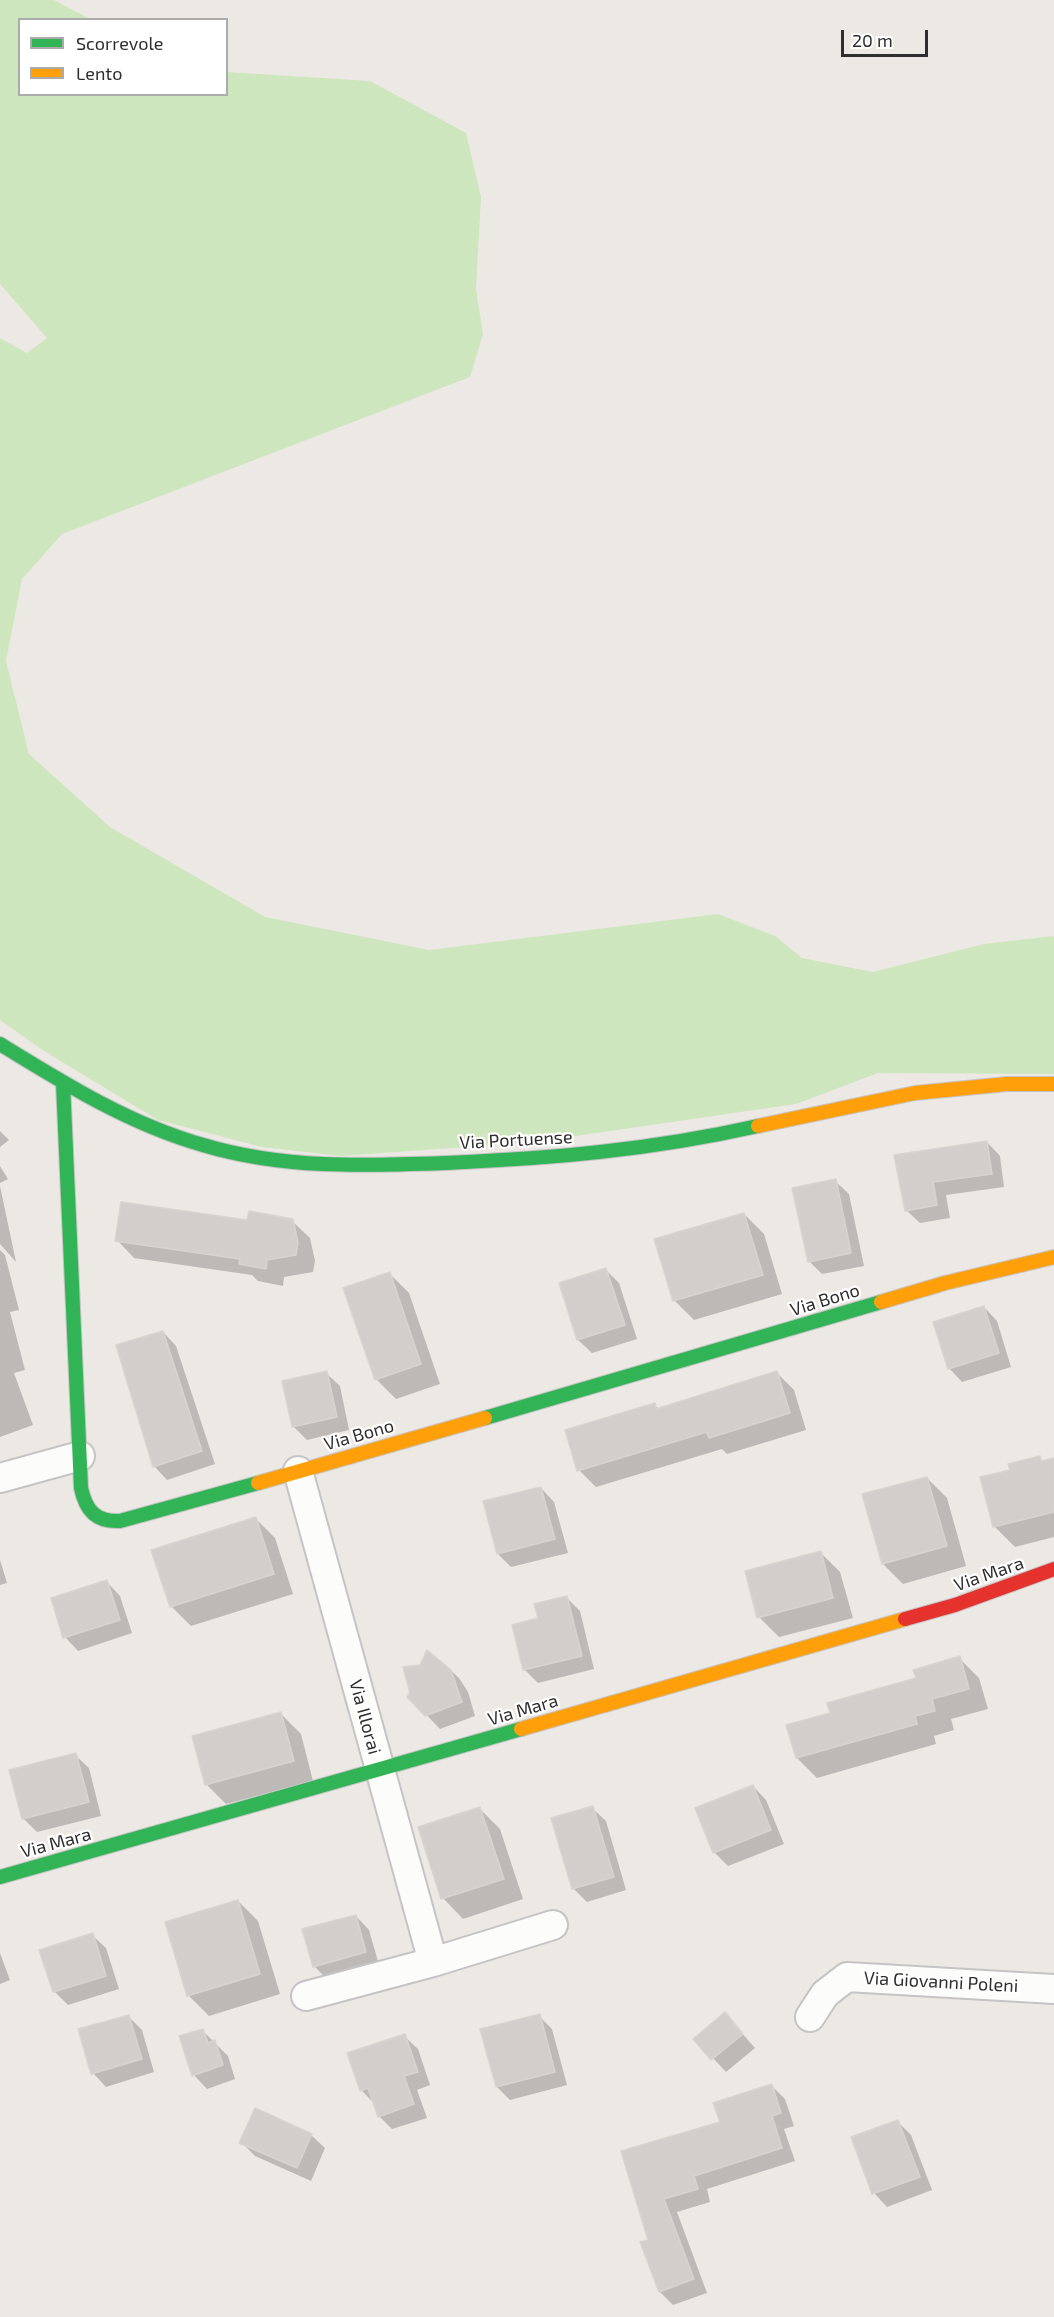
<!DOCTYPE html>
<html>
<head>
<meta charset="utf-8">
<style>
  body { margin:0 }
  #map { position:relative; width:1054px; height:2317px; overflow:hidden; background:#ece8e4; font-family:"Exo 2",sans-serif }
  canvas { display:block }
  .legend { position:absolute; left:18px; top:18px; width:210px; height:78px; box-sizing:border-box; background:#fff; border:2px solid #ababab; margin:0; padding:8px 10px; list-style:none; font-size:18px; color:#2e2e2e }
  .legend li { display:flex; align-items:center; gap:12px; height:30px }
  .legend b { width:30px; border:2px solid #ababab }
  .scale { position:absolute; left:841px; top:30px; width:87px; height:27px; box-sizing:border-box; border:3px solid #2e2e2e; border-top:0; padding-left:8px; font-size:18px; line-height:21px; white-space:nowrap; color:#2e2e2e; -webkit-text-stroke:4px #fff; paint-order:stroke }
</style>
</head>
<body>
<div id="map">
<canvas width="1054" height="2317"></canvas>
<ul class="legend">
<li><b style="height:8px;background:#30b455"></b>Scorrevole</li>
<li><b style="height:8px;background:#ff9f0a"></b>Lento</li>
</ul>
<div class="scale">20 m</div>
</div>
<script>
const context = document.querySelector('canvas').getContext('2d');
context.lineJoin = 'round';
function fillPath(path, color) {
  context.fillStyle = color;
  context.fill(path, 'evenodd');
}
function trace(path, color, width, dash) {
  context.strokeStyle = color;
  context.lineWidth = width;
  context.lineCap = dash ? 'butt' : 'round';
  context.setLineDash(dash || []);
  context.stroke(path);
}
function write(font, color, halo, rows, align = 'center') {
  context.font = font + ' "Exo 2",sans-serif';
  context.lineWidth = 4.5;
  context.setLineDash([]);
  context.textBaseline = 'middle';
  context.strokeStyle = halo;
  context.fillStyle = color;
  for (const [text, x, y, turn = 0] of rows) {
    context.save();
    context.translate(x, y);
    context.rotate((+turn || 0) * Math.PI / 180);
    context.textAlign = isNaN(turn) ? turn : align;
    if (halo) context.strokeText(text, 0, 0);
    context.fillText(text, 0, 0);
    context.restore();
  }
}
fillPath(new Path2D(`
  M 0,0 L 54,0 L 90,19 L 20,20 L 20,94 L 226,94 L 227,72 L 370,81 L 466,133 L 481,197 L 476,289 L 483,334 L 470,377 L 62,534 L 22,579 L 6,661 L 29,754 L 110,827 L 265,917 L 429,950 L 718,914 L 775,936 L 802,958 L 873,972 L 984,944 L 1054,936 L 1054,1074 L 878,1073 L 796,1104 L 534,1142 L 341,1156 L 262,1147 L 158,1120 L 44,1051 L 0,1020 L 0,338 L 27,353 L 47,338 L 0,284 Z`), '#cee6be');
fillPath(new Path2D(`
  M 0,1131 L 9,1140 L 0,1147 Z
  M 987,1142 L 1000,1156 L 1004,1187 L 946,1195 L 950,1218 L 920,1223 L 906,1210 L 896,1156 Z
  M 0,1166 L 8,1179 L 0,1183 Z
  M 835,1181 L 849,1194 L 864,1266 L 822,1274 L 809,1261 Z
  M 0,1186 L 16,1262 L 0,1244 Z
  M 744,1214 L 764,1234 L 782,1294 L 694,1320 L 674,1300 Z
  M 292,1221 L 310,1238 L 315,1261 L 313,1272 L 284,1277 L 283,1286 L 258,1281 L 252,1275 L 134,1258 L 117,1240 Z
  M 0,1250 L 5,1255 L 19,1310 L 10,1312 L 25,1370 L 14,1373 L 33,1425 L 0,1437 Z
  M 606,1270 L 619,1283 L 637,1339 L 592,1353 L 578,1340 L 560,1284 Z
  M 389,1273 L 409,1293 L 440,1384 L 396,1399 L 376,1379 Z
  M 984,1307 L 997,1321 L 1011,1367 L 962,1382 L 949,1368 Z
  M 163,1332 L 176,1346 L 215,1464 L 167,1480 L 154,1466 Z
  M 326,1373 L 340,1386 L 349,1430 L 307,1440 L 293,1426 Z
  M 777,1373 L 794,1390 L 806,1430 L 727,1454 L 722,1449 L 596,1487 L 579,1470 L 654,1405 L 659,1409 Z
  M 1039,1457 L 1044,1462 L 1054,1459 L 1054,1537 L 1015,1547 L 995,1527 L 982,1478 L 1012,1471 Z
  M 927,1478 L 947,1498 L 966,1566 L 903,1584 L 883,1564 Z
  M 541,1488 L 554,1502 L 568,1553 L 511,1567 L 498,1554 Z
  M 255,1518 L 275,1538 L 293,1594 L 191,1626 L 171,1606 Z
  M 820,1552 L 840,1572 L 853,1618 L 779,1637 L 759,1617 Z
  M 0,1560 L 7,1583 L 0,1585 Z
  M 107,1582 L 120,1596 L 132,1633 L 78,1651 L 65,1637 Z
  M 566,1597 L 580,1611 L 594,1669 L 538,1683 L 525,1670 L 514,1626 L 540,1619 Z
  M 428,1653 L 444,1664 L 459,1678 L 468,1692 L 475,1716 L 440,1729 L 409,1697 Z
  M 959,1658 L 979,1678 L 988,1709 L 951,1719 L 954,1730 L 934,1736 L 936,1744 L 817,1778 L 797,1758 L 832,1714 L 917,1679 Z
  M 281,1714 L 301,1734 L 313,1781 L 226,1804 L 206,1784 Z
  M 75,1755 L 89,1768 L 101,1816 L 37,1832 L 23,1818 Z
  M 753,1786 L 766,1800 L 784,1844 L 728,1866 L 714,1852 Z
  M 592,1808 L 606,1821 L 626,1890 L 587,1902 L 573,1888 Z
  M 480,1809 L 500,1829 L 523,1899 L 463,1919 L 443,1898 L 420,1828 Z
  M 238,1901 L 258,1921 L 280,1994 L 209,2016 L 189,1996 L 167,1923 Z
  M 356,1916 L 369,1930 L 379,1965 L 328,1980 L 314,1966 Z
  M 92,1935 L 106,1948 L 119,1989 L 68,2005 L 54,1991 Z
  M 0,1953 L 10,1980 L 0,1984 Z
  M 725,2014 L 755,2048 L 726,2072 L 695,2039 Z
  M 128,2016 L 142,2030 L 154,2072 L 106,2087 L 93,2073 Z
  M 539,2016 L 552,2029 L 567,2085 L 510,2100 L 497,2087 Z
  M 202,2030 L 228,2056 L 235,2079 L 207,2089 L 194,2075 Z
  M 404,2036 L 418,2049 L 430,2085 L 417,2090 L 427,2118 L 392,2129 L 379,2116 L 375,2104 L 361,2090 Z
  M 772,2086 L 785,2099 L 794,2126 L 784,2129 L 795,2161 L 707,2189 L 710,2202 L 677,2212 L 707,2293 L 673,2305 L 660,2292 L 650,2240 L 623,2152 L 721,2123 Z
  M 898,2122 L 911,2135 L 932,2190 L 887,2207 L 874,2193 Z
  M 311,2135 L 325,2148 L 311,2181 L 255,2156 L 241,2142 Z`), '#0003');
const building = new Path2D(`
  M 987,1141 L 992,1174 L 933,1182 L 937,1205 L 905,1211 L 894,1155 Z
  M 836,1179 L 851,1253 L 808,1262 L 792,1188 Z
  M 121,1202 L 247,1220 L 249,1211 L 293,1219 L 298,1243 L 296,1255 L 267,1260 L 266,1269 L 239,1264 L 240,1259 L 115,1241 Z
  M 744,1213 L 763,1275 L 673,1301 L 654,1239 Z
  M 606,1268 L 625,1325 L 577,1340 L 559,1283 Z
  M 390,1272 L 421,1364 L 375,1380 L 343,1288 Z
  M 984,1306 L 999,1353 L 948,1369 L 933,1322 Z
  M 163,1331 L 202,1451 L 153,1467 L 116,1345 Z
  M 327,1371 L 337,1417 L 292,1427 L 282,1381 Z
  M 777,1371 L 790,1413 L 709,1438 L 707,1432 L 577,1471 L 565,1430 L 655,1403 L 656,1409 Z
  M 1040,1456 L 1041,1461 L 1054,1458 L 1054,1512 L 993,1527 L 980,1477 L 1010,1470 L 1008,1464 Z
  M 927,1477 L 947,1546 L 882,1564 L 862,1494 Z
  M 541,1487 L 555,1539 L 497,1554 L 483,1501 Z
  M 256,1517 L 274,1574 L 170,1607 L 151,1550 Z
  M 821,1551 L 833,1598 L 757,1618 L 745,1571 Z
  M 107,1580 L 120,1620 L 63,1638 L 51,1598 Z
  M 567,1596 L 582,1656 L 523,1670 L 512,1625 L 538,1618 L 534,1604 Z
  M 427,1650 L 451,1670 L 462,1702 L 425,1716 L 407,1697 L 410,1693 L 403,1667 L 420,1665 Z
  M 960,1656 L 969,1689 L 932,1699 L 935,1711 L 915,1716 L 917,1724 L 796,1758 L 786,1725 L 830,1713 L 827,1703 L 916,1678 L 913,1670 Z
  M 281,1712 L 294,1761 L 205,1785 L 192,1736 Z
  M 76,1753 L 89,1802 L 22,1819 L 9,1770 Z
  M 753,1785 L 771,1830 L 713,1853 L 695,1808 Z
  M 593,1806 L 614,1877 L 572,1889 L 551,1818 Z
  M 480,1807 L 504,1879 L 441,1899 L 418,1827 Z
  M 238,1900 L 260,1974 L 187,1996 L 165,1922 Z
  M 356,1915 L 366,1952 L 313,1967 L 302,1929 Z
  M 93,1933 L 106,1976 L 53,1992 L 39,1950 Z
  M 725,2012 L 743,2034 L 711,2060 L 693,2039 Z
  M 540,2014 L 555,2072 L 496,2087 L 480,2029 Z
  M 129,2015 L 142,2059 L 91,2074 L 78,2029 Z
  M 203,2029 L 208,2043 L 215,2040 L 223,2065 L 192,2076 L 179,2036 Z
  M 405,2034 L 418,2072 L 404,2076 L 414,2104 L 378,2117 L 368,2088 L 360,2091 L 347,2053 Z
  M 772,2084 L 781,2113 L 772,2116 L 782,2148 L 694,2176 L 698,2189 L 664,2199 L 694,2279 L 659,2292 L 640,2242 L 648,2240 L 621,2151 L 720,2122 L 713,2103 Z
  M 255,2108 L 312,2134 L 297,2168 L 239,2143 Z
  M 898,2120 L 920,2177 L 872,2194 L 851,2137 Z`);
fillPath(building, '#d1cecb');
trace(building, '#d7d4d0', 1.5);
const street = new Path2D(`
  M 298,1471 L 433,1962
  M 0,1478 L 80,1456
  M 306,1996 L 433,1962 L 553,1925
  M 810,2017 L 825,1994 L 847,1977 L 1054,1989`);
const fast = new Path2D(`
  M 0,1044 C 65,1084 129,1124 203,1145 C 283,1169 364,1166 446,1163 C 555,1158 651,1150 758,1126
  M 63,1083 L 81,1488 C 86,1511 96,1522 120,1521 L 258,1483
  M 485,1418 L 881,1302
  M 0,1877 L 521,1729`);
const slow = new Path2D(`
  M 758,1126 L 915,1093 L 1007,1084 L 1054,1084
  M 881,1302 L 945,1283 L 1054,1257
  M 258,1483 L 485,1418
  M 521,1729 L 905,1619`);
const jam = new Path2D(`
  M 905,1619 L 955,1605 L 1054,1569`);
trace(street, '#c5c4c5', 32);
trace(fast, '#c5c4c5', 16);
trace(slow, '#c5c4c5', 16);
trace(jam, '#c5c4c5', 16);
trace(street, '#fcfcfb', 28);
trace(fast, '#30b455', 14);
trace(slow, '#ff9f0a', 14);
trace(jam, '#e5322d', 14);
write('18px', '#2e2e2e', '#fff', [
  ["Via Portuense",516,1140,-3],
  ["Via Bono",825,1300,-17],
  ["Via Bono",359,1435,-16],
  ["Via Mara",989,1574,-19],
  ["Via Mara",523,1710,-16],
  ["Via Illorai",365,1717,75],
  ["Via Mara",56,1843,-15],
  ["Via Giovanni Poleni",941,1982,3]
]);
</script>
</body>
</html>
